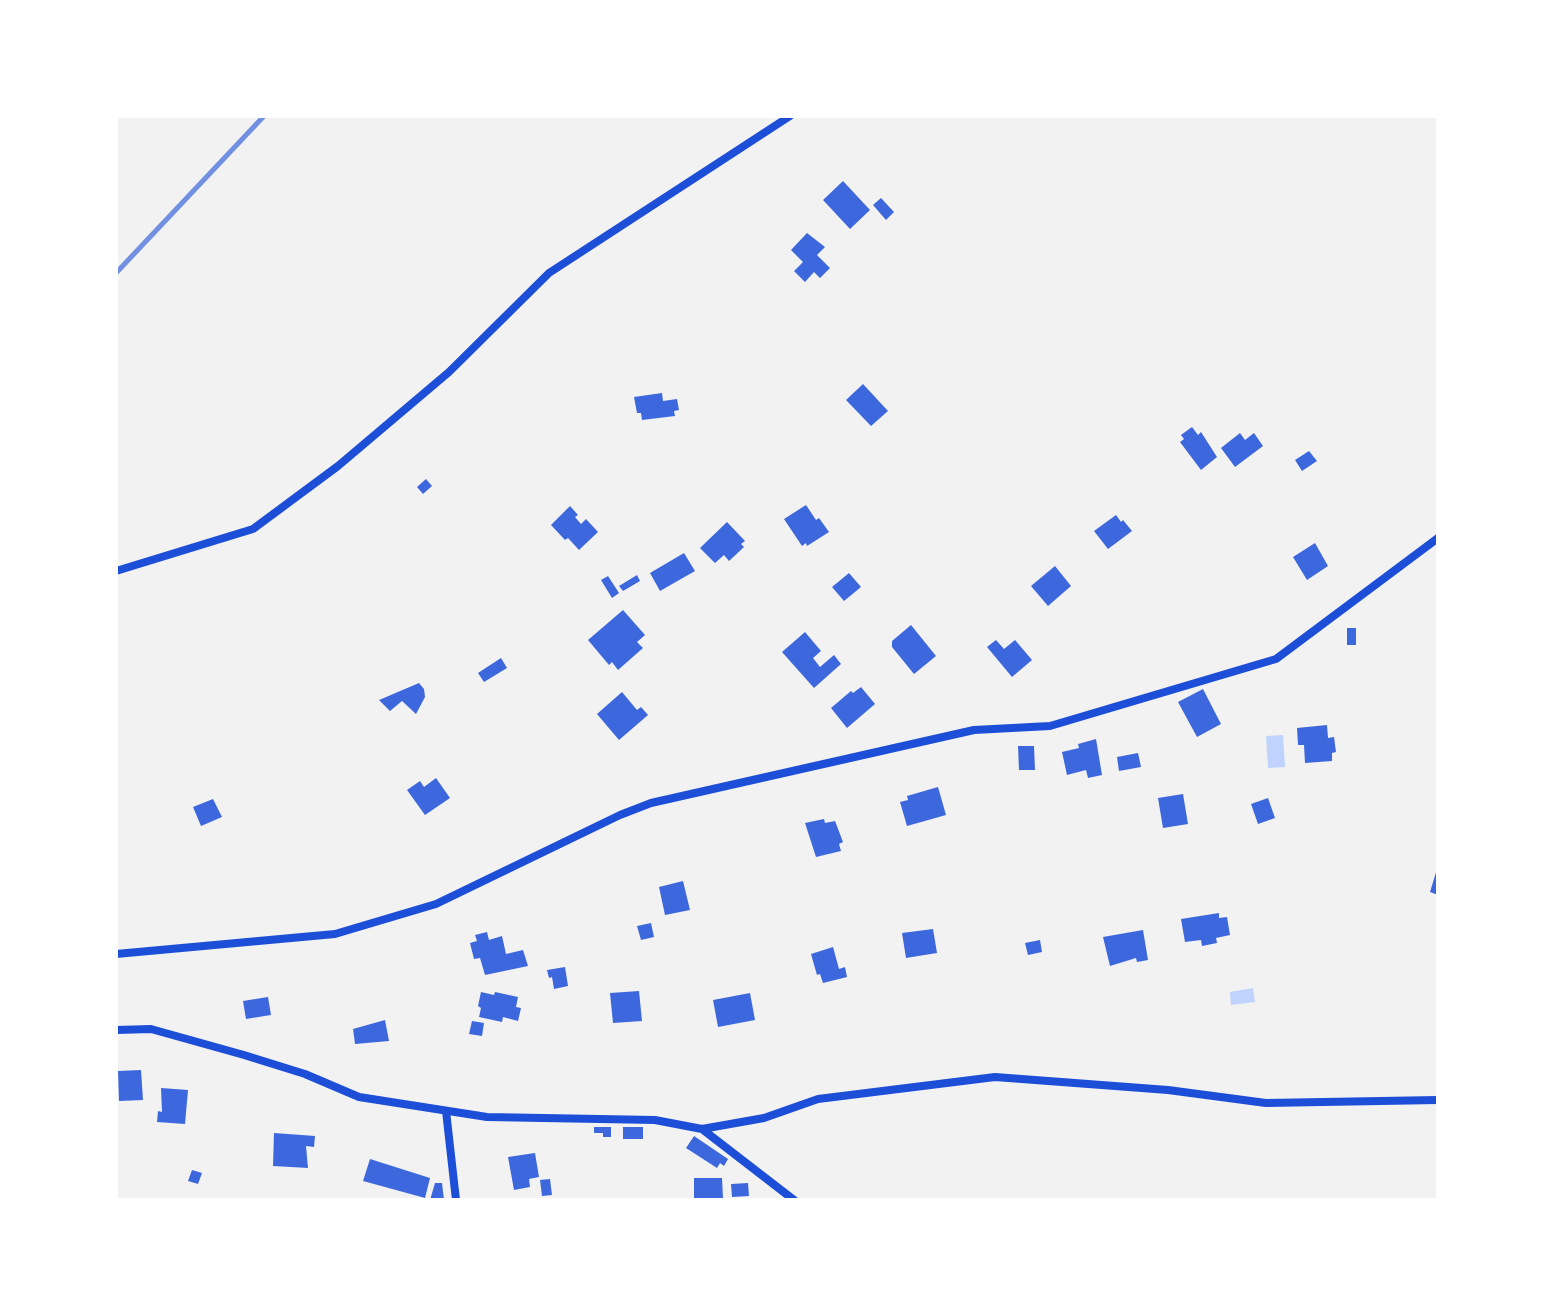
<!DOCTYPE html>
<html>
<head>
<meta charset="utf-8">
<style>
  body { margin:0 }
  #map { position:relative; width:1554px; height:1316px; overflow:hidden; background:#f2f2f2; font-family:"Crimson Pro",serif }
  canvas { display:block }
  .frame { position:absolute; inset:0; border:118px solid #fff; pointer-events:none }
</style>
</head>
<body>
<div id="map">
<canvas width="1554" height="1316"></canvas>
<div class="frame"></div>
</div>
<script>
const context = document.querySelector('canvas').getContext('2d');
context.lineJoin = 'round';
function fillPath(path, color) {
  context.fillStyle = color;
  context.fill(path, 'evenodd');
}
function trace(path, color, width, dash) {
  context.strokeStyle = color;
  context.lineWidth = width;
  context.lineCap = dash ? 'butt' : 'round';
  context.setLineDash(dash || []);
  context.stroke(path);
}
fillPath(new Path2D(`
  M 1283,735 L 1285,767 L 1268,768 L 1266,736 Z
  M 1253,988 L 1255,1002 L 1231,1005 L 1230,992 Z`), '#bfd3fe');
fillPath(new Path2D(`
  M 843,181 L 870,210 L 850,229 L 823,200 Z
  M 881,198 L 894,212 L 886,220 L 873,205 Z
  M 807,233 L 825,247 L 817,255 L 830,268 L 820,278 L 814,272 L 805,282 L 794,271 L 803,262 L 791,250 Z
  M 863,384 L 888,411 L 871,426 L 846,400 Z
  M 662,393 L 663,401 L 677,399 L 679,410 L 674,411 L 675,416 L 642,420 L 641,413 L 637,413 L 634,397 Z
  M 1192,427 L 1198,435 L 1201,432 L 1217,457 L 1201,470 L 1180,442 L 1184,439 L 1181,435 Z
  M 1240,433 L 1245,440 L 1254,433 L 1263,446 L 1235,467 L 1221,448 Z
  M 1309,451 L 1317,461 L 1302,471 L 1295,460 Z
  M 426,479 L 432,486 L 423,494 L 417,487 Z
  M 806,505 L 816,520 L 819,518 L 829,532 L 807,546 L 806,543 L 802,546 L 784,519 Z
  M 570,506 L 578,515 L 575,517 L 581,524 L 586,519 L 598,532 L 579,550 L 568,538 L 565,540 L 551,525 Z
  M 1116,515 L 1121,522 L 1123,520 L 1132,531 L 1108,549 L 1094,531 Z
  M 727,522 L 745,541 L 741,544 L 744,547 L 729,561 L 724,555 L 715,563 L 700,548 Z
  M 1315,543 L 1328,566 L 1307,580 L 1293,557 Z
  M 684,553 L 695,571 L 660,591 L 650,573 Z
  M 1055,566 L 1071,586 L 1048,606 L 1031,586 Z
  M 849,573 L 861,587 L 844,601 L 832,587 Z
  M 637,575 L 640,581 L 623,591 L 619,586 Z
  M 608,576 L 619,593 L 612,598 L 601,580 Z
  M 623,610 L 645,635 L 637,642 L 643,648 L 618,670 L 612,662 L 609,665 L 588,640 Z
  M 911,625 L 936,656 L 914,674 L 892,647 L 892,641 Z
  M 1347,628 L 1356,628 L 1356,645 L 1347,645 Z
  M 805,632 L 821,651 L 813,658 L 820,667 L 834,655 L 841,664 L 814,688 L 782,652 Z
  M 996,640 L 1004,649 L 1015,640 L 1032,660 L 1012,677 L 987,647 Z
  M 501,658 L 507,668 L 484,682 L 478,673 Z
  M 419,683 L 424,689 L 425,697 L 416,714 L 402,701 L 390,711 L 379,700 Z
  M 861,687 L 875,704 L 847,728 L 831,708 L 851,691 L 853,693 Z
  M 1203,689 L 1221,724 L 1197,737 L 1178,702 Z
  M 622,692 L 637,710 L 641,707 L 648,715 L 619,740 L 597,714 Z
  M 1327,725 L 1328,738 L 1334,737 L 1336,752 L 1332,753 L 1332,761 L 1305,763 L 1304,745 L 1298,745 L 1297,728 Z
  M 1096,739 L 1102,775 L 1088,778 L 1086,770 L 1067,775 L 1062,752 L 1079,748 L 1078,744 Z
  M 1018,746 L 1034,746 L 1035,770 L 1019,770 Z
  M 1138,753 L 1141,767 L 1119,771 L 1117,757 Z
  M 436,778 L 450,798 L 425,815 L 407,790 L 420,781 L 424,787 Z
  M 938,787 L 946,815 L 907,826 L 900,802 L 908,800 L 907,796 Z
  M 1183,794 L 1188,824 L 1163,828 L 1158,798 Z
  M 1268,798 L 1275,818 L 1258,824 L 1251,804 Z
  M 213,799 L 222,817 L 201,826 L 193,807 Z
  M 824,819 L 825,823 L 835,821 L 843,842 L 839,844 L 841,851 L 816,857 L 805,823 Z
  M 1437,869 L 1438,869 L 1438,895 L 1430,892 Z
  M 683,881 L 690,910 L 665,915 L 659,887 Z
  M 1219,913 L 1219,918 L 1227,917 L 1230,935 L 1216,938 L 1217,943 L 1202,946 L 1201,940 L 1185,942 L 1181,919 Z
  M 651,923 L 654,937 L 641,940 L 637,926 Z
  M 933,929 L 937,953 L 906,958 L 902,933 Z
  M 1143,930 L 1148,960 L 1137,962 L 1136,958 L 1110,966 L 1103,937 Z
  M 487,932 L 489,940 L 502,936 L 506,954 L 523,950 L 528,966 L 485,975 L 480,958 L 474,959 L 470,943 L 477,941 L 475,935 Z
  M 1040,940 L 1042,952 L 1028,955 L 1025,943 Z
  M 833,947 L 839,969 L 845,967 L 847,977 L 823,983 L 820,974 L 817,975 L 811,954 Z
  M 565,967 L 568,986 L 554,989 L 552,977 L 549,978 L 547,970 Z
  M 639,991 L 642,1021 L 613,1023 L 610,993 Z
  M 481,992 L 494,995 L 495,992 L 518,997 L 516,1007 L 521,1008 L 518,1021 L 503,1017 L 502,1022 L 479,1017 L 481,1008 L 478,1006 Z
  M 750,993 L 755,1020 L 718,1027 L 713,1000 Z
  M 268,997 L 271,1015 L 246,1019 L 243,1001 Z
  M 385,1020 L 389,1041 L 355,1044 L 353,1029 Z
  M 472,1021 L 484,1023 L 482,1036 L 469,1034 Z
  M 141,1070 L 143,1100 L 119,1101 L 118,1071 Z
  M 161,1088 L 188,1090 L 185,1124 L 157,1122 L 158,1111 L 162,1112 Z
  M 594,1127 L 611,1127 L 611,1137 L 603,1137 L 603,1133 L 594,1133 Z
  M 623,1127 L 643,1127 L 643,1139 L 623,1139 Z
  M 274,1133 L 315,1136 L 314,1147 L 306,1146 L 308,1168 L 273,1166 Z
  M 694,1136 L 728,1159 L 724,1166 L 720,1163 L 717,1168 L 686,1148 Z
  M 535,1153 L 539,1177 L 529,1179 L 530,1187 L 514,1190 L 508,1157 Z
  M 370,1159 L 430,1178 L 425,1198 L 363,1181 Z
  M 192,1170 L 202,1173 L 198,1184 L 188,1181 Z
  M 694,1178 L 722,1178 L 723,1198 L 694,1199 Z
  M 550,1179 L 552,1195 L 542,1196 L 540,1180 Z
  M 435,1183 L 442,1183 L 444,1200 L 430,1200 Z
  M 748,1183 L 749,1196 L 732,1197 L 731,1184 Z`), '#3d67dc');
trace(new Path2D(`
  M 116,571 L 253,529 L 338,466 L 449,372 L 549,273 L 790,116
  M 116,954 L 335,934 L 436,904 L 620,815 L 651,803 L 974,730 L 1050,726 L 1276,659 L 1438,538
  M 116,1030 L 151,1029 L 244,1055 L 305,1074 L 359,1097 L 487,1117 L 655,1120 L 702,1129 L 764,1118 L 818,1099 L 995,1077 L 1168,1090 L 1266,1103 L 1438,1100
  M 446,1111 L 456,1200
  M 702,1129 L 794,1200`), '#1d4ed8', 8);
trace(new Path2D(`
  M 116,273 L 264,116`), '#7290e2', 5);
</script>
</body>
</html>
